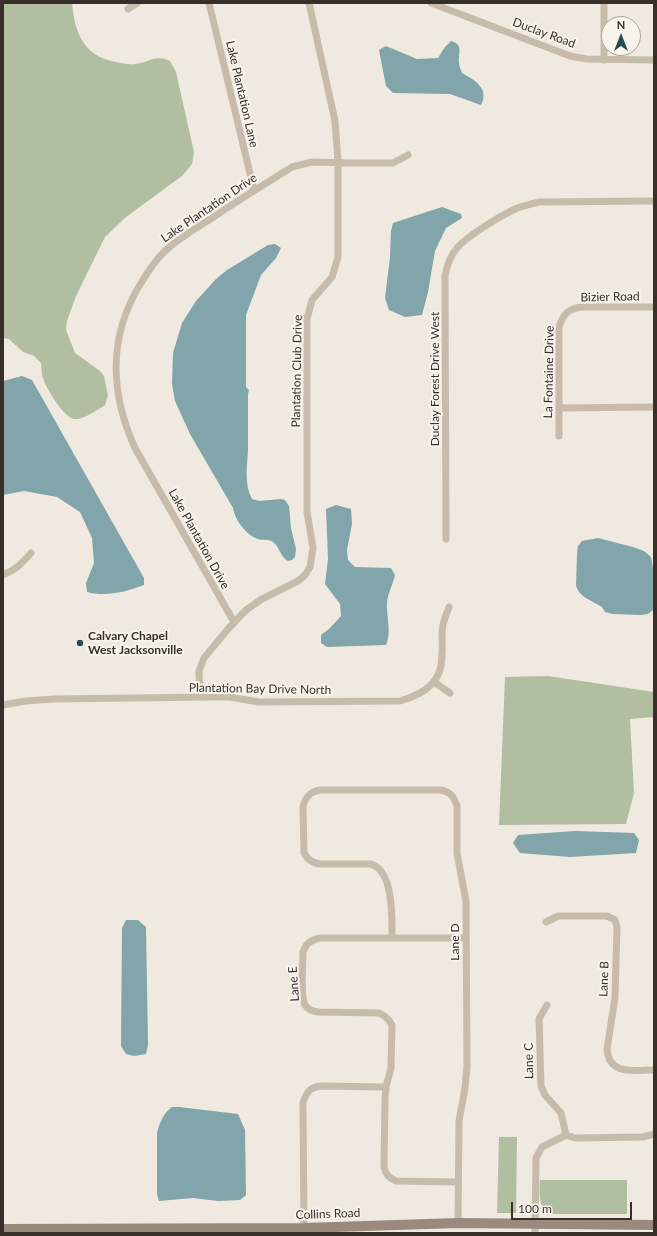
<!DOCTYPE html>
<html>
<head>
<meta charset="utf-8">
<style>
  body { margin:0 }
  #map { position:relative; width:657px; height:1236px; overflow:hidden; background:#f0e9df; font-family:Lato,sans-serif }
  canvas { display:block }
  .frame { position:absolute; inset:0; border:4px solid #362f2a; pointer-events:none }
  .north { position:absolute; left:601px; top:16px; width:40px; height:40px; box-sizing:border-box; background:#f8f3eb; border:1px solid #aaa59e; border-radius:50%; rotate:0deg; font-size:11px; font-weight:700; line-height:16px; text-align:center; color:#362f2a }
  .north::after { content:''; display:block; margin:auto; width:14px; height:18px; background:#244c53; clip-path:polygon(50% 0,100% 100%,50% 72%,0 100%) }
  .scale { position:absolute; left:511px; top:1202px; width:121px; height:18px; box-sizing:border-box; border:2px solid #362f2a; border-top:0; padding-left:5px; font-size:12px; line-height:14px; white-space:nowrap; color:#362f2a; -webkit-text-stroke:3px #f8f3eb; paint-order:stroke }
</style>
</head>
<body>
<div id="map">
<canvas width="657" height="1236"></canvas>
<div class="frame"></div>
<div class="north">N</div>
<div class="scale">100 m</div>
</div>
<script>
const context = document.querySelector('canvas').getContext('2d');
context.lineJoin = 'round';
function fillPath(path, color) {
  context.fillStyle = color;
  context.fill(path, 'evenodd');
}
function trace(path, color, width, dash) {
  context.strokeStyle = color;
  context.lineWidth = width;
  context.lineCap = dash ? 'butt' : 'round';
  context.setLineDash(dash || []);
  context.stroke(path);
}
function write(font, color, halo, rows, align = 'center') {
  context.font = font + ' Lato,sans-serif';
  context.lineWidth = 4;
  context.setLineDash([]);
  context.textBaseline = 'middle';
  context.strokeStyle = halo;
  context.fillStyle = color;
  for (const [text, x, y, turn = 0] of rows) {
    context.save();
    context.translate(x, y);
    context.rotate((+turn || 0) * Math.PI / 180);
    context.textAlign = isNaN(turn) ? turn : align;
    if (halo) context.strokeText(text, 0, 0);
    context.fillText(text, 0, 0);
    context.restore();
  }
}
fillPath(new Path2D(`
  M 3,3 L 72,3 C 75,33 83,56 116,62 C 122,63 129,65 135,64 C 149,63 155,54 170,61 L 176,72 L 194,152 L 192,164 L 182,176 L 126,217 L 105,237 L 76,296 L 67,321 L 66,330 L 75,353 L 100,371 L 104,376 L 108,396 L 105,405 C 97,410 84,420 74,419 C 64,418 46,388 43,378 C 41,374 42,368 41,363 L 34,356 L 23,352 L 9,339 L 3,338 Z
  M 548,676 L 654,692 L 654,717 L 630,719 L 634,793 L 626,824 L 499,825 L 505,677 Z
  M 499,1137 L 517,1137 L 516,1213 L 497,1213 Z
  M 540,1180 L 627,1180 L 627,1214 L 545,1214 C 539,1202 539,1192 540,1180 Z`), '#b2bea1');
fillPath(new Path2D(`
  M 451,41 C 464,45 458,52 459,63 C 459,66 461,70 462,73 C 474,80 490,88 481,105 L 450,94 L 393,93 L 386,86 L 379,50 L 386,46 L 417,59 L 438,58 L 445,47 Z
  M 442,207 L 461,214 L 462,218 L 446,228 L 435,251 L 428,292 L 422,315 L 405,317 L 389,310 L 385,298 L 390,257 L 391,231 L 393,223 Z
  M 275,244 L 281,248 L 276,258 L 261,275 L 246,315 L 246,387 L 249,390 L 248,394 C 248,413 248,431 248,450 C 247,466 244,484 252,499 L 259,501 L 281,499 L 285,500 L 289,506 L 291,528 L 296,549 L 295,557 L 292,560 L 288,561 C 280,557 280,547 273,542 C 268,538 263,541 258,539 C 246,535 235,520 233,508 L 190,434 L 175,401 L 172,384 L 173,353 L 182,323 L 196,301 L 216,279 L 227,270 L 268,245 Z
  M 22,376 L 32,380 L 144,578 L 144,585 C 126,592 105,597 87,592 L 86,583 L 94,563 L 92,538 L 80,512 L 57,497 L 24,491 L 3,495 L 3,381 Z
  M 336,505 L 351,509 L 352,524 L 347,550 L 348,560 L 355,567 L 391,568 L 395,575 C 393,584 388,593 387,602 C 386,616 392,632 386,645 L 327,647 L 321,643 L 321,635 L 329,629 L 341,616 L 340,604 L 325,584 L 328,559 L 326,509 Z
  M 598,538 L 633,547 L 644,551 L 651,557 L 654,574 L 654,607 L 653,610 L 648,614 L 640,615 L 613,614 L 605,612 L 602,607 L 584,597 L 579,592 L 576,586 L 577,554 L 578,546 L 582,541 Z
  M 575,831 L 634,833 L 639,840 L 636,853 L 570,857 L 520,853 L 513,843 L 518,835 Z
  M 126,920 L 138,920 L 146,927 L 148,1045 L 146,1054 L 134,1056 L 126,1054 L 121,1046 L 122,928 Z
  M 172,1107 L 179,1107 L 238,1114 L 245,1130 L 246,1195 L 240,1200 L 218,1201 L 193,1198 L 159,1201 L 157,1194 L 157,1133 C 159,1124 164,1112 172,1107 Z`), '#81a5aa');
trace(new Path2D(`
  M 209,3 L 254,190
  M 431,3 L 570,56 L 587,59 L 654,60
  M 604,3 L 604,60
  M 128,9 L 137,3
  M 559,408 L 654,407
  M 559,436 L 559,327 C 563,314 568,309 582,307 L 654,307
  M 446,539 L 445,276 C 447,265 450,256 457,248 C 467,236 499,217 513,210 C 521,206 530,204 540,202 L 654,201
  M 3,575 C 16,570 22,563 31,553
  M 234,622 L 135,448 C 110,393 108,336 141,283 C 147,273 154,262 163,253 C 177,239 195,229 212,218 C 238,200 265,184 292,167 L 312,162 L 351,163 L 393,163 L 408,155
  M 434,682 L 450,693
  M 200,697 L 199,671 L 204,658 L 228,629 L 246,610 L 262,599 L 298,581 L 305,575 L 310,567 L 313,548 L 307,512 L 307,319 L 312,300 L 332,277 L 338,257 L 338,162 L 335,121 L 309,3
  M 3,705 L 26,701 L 53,699 L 212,697 L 229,697 L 259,702 L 400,701 C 424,694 442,683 442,655 C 443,646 441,634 443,625 C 444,619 447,613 449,607
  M 546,922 L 558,916 L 607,916 L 615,920 L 617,927 L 615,998 L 607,1049 C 609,1076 634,1070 654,1070
  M 392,938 C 392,919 394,869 370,864 L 319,864 C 311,862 308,860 304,853 L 303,807 C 305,797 310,792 320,790 L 441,790 C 451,792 454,797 457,806 L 457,853 L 466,901 L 467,1066 L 465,1088 L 459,1121 L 458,1223
  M 547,1005 L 539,1019 L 541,1086 L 545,1095 L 561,1113 L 566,1135
  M 458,1182 L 396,1181 C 389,1178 386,1175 384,1167 L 385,1098 L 386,1087 L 391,1068 L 392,1025 C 389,1019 386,1016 379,1013 L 318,1012 C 313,1011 308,1010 305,1005 C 300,996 303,963 303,952 C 306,943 311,940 320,938 L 466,938
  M 304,1232 L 303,1103 C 306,1093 309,1088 320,1086 L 386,1087
  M 535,1233 L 536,1158 L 542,1147 L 566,1135 L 575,1138 L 642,1137 L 651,1135 L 654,1134`), '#c7bbac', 7);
trace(new Path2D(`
  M 3,1229 L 304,1228 L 458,1223 L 654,1225`), '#9a8a7e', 10);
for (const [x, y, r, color] of [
  [80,643,4,"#244c53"]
]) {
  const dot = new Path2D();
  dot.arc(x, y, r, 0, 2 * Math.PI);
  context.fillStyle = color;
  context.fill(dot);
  trace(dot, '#f8f3eb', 1.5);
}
write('12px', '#362f2a', '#f8f3eb', [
  ["Duclay Road",544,33,20],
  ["Lake Plantation Lane",242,94,77],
  ["Lake Plantation Drive",209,208,-34],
  ["Bizier Road",610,297,-1],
  ["Plantation Club Drive",297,371,-89],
  ["La Fontaine Drive",549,372,-89],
  ["Duclay Forest Drive West",435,379,-90],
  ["Lake Plantation Drive",199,539,61],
  ["Plantation Bay Drive North",260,689,1],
  ["Lane D",455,942,-90],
  ["Lane B",604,979,-88],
  ["Lane E",294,984,-94],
  ["Lane C",529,1061,-91],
  ["Collins Road",328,1214,-2]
]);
write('bold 12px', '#362f2a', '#f8f3eb', [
  ["Calvary Chapel",88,636],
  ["West Jacksonville",88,650]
], 'left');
</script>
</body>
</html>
